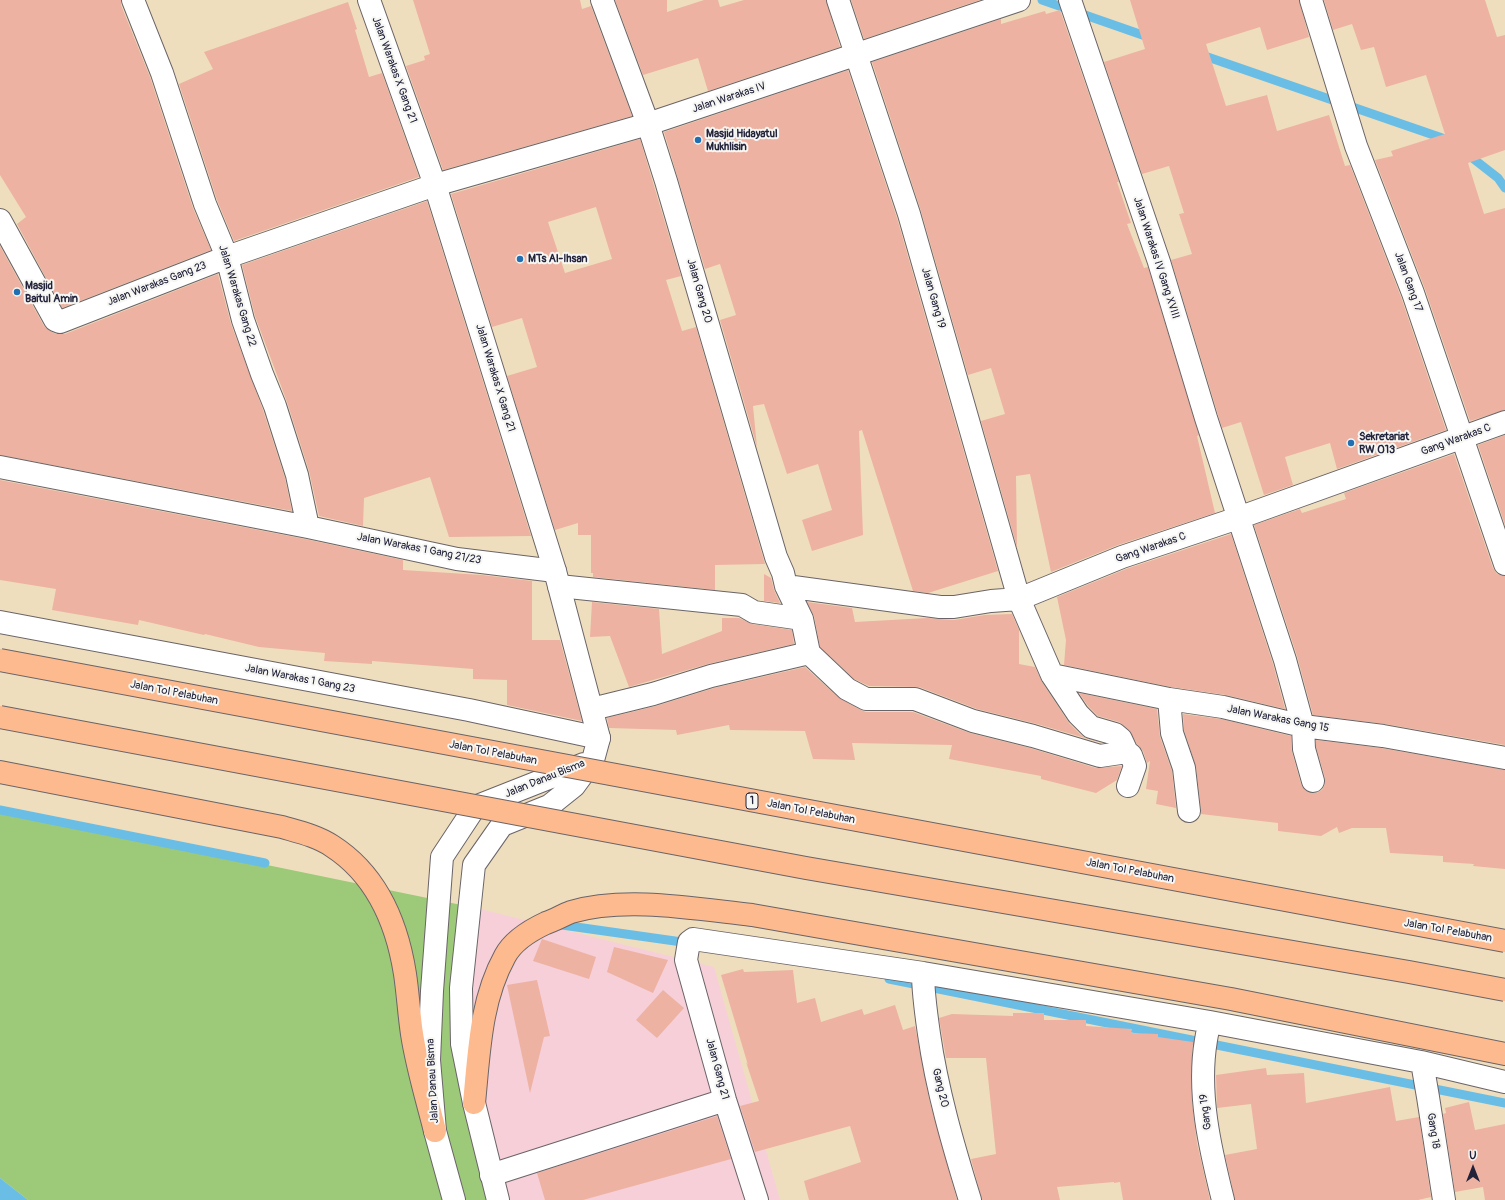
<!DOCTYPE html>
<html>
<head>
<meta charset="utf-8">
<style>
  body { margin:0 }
  #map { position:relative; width:1505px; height:1200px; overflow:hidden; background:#efdebd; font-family:Pangolin,sans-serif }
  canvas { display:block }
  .north { position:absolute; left:1453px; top:1148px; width:40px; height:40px; -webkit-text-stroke:3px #f6f6f2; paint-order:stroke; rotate:0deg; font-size:11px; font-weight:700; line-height:16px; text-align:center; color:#22223b }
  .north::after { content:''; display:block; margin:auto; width:14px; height:18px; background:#22223b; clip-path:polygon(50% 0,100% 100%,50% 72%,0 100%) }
</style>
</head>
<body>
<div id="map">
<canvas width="1505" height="1200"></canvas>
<div class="north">U</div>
</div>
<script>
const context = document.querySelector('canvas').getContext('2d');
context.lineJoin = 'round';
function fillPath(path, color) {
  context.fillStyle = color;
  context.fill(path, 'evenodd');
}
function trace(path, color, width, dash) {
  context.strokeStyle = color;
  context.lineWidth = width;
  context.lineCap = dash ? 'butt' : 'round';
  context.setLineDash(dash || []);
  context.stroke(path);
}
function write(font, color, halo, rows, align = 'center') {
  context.font = font + ' Pangolin,sans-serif';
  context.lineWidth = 4;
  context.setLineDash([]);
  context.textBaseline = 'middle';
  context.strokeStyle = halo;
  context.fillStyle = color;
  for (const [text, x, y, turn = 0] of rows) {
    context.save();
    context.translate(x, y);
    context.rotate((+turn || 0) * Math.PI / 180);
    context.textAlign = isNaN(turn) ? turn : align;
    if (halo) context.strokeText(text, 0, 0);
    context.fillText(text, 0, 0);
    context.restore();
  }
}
fillPath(new Path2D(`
  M 476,908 L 714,967 L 780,1200 L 499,1200 L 476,1093 L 473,996 Z`), '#f6cfd9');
fillPath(new Path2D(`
  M 0,810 L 476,908 L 469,995 L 476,1093 L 499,1200 L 28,1200 L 0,1178 Z`), '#9dca78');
fillPath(new Path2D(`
  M 0,1178 L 28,1200 L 0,1200 Z`), '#6abee6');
trace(new Path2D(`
  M 1042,0 L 1151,38
  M 1199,54 L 1448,140
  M 1466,153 L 1498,178 L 1505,188
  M 0,810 L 265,863
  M 555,924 L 689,943
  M 889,979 L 1505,1103`), '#6abee6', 9);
fillPath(new Path2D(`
  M 0,0 L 121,0 L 121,5 L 150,77 L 193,208 L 211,250 L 62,308 L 17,224 L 26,217 L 0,175 Z
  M 413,0 L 580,0 L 582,9 L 591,6 L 632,116 L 443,170 L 406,66 L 425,60 L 424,56 L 430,54 Z
  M 615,0 L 667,0 L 667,12 L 704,0 L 718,0 L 720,7 L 744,0 L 826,0 L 840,47 L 708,91 L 698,58 L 643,75 Z
  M 851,0 L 980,0 L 864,39 Z
  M 1130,0 L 1299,0 L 1309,37 L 1267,50 L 1260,27 L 1206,44 L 1226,106 L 1267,95 L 1277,131 L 1329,115 L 1345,166 L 1350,165 L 1401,297 L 1446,430 L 1337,469 L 1330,443 L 1285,457 L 1293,485 L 1264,495 L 1241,422 L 1222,428 L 1171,260 L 1192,254 L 1179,214 L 1184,213 L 1169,166 L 1142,174 L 1104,62 L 1145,49 Z
  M 1324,0 L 1485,0 L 1497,37 L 1505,35 L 1505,150 L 1468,163 L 1484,214 L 1505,208 L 1505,410 L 1470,421 L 1425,289 L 1375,160 L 1393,156 L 1391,151 L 1445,134 L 1426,75 L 1386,87 L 1374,47 L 1361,50 L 1352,24 L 1333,30 Z
  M 348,2 L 357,29 L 355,30 L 369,77 L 382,73 L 419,177 L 234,241 L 217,200 L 179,84 L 213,69 L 204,52 Z
  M 1060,10 L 1119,182 L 1117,182 L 1131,223 L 1127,224 L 1144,268 L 1148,267 L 1199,435 L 1197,436 L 1215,513 L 1118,545 L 1051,572 L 1030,474 L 1016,476 L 1017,547 L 981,421 L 1005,414 L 991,368 L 968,375 L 921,211 L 872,62 L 1001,19 L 1001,24 L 1045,11 L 1046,14 Z
  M 848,70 L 897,218 L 998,571 L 928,593 L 913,591 L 862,430 L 859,431 L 863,535 L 812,551 L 802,520 L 832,510 L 818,464 L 787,474 L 764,404 L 753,406 L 757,447 L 720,320 L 736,315 L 720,264 L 705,269 L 664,132 Z
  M 640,139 L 681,276 L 666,280 L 682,331 L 696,327 L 765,564 L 715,565 L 715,590 L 593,577 L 593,573 L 591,573 L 591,535 L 578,535 L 578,523 L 555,530 L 507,376 L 537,367 L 522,318 L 492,327 L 451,194 ZM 596,207 L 612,259 L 565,273 L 548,222 Z
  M 427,201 L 531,536 L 449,537 L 430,477 L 364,498 L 363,526 L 319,516 L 309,471 L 287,402 L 255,316 L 242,265 Z
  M 0,246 L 44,326 L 50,331 L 56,334 L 65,334 L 218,274 L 231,324 L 263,410 L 285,478 L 292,511 L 0,455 Z
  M 1505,435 L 1505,525 L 1478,445 Z
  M 1454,454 L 1493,568 L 1497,574 L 1505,576 L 1505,745 L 1385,724 L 1313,715 L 1297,656 L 1254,525 L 1300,509 L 1302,513 L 1346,499 L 1344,493 Z
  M 0,480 L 305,539 L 403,560 L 403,570 L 482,575 L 532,581 L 532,640 L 560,640 L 582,721 L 507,705 L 507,680 L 473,679 L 473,669 L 372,661 L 372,664 L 324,661 L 325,653 L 259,647 L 205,634 L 204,635 L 139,620 L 138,625 L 52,610 L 56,589 L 0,580 Z
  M 1231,534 L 1273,664 L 1285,709 L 1226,695 L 1171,687 L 1064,665 L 1066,640 L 1057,597 L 1126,569 Z
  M 764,574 L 771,578 L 774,590 L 780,603 L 764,601 Z
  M 592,602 L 659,609 L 662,654 L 722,631 L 722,618 L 739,618 L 752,624 L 792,630 L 794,644 L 708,664 L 629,687 L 610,636 L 590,637 Z
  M 807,602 L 852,608 L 855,622 L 927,618 L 954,620 L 985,615 L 1012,614 L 1019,630 L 1019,664 L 1035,667 L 1042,682 L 1069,723 L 1082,736 L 1102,743 L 1037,724 L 977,709 L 919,687 L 869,686 L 854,679 L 820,647 L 814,616 Z
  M 805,667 L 839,698 L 861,710 L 866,712 L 913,712 L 970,733 L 1030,748 L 1096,768 L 1122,766 L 1117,780 L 1096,793 L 1041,779 L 1041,776 L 949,759 L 952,745 L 852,743 L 855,760 L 813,759 L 805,731 L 730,730 L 729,725 L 677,735 L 676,730 L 609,728 L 607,718 L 656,706 L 714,688 Z
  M 1079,693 L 1157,709 L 1160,737 L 1172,771 L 1176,808 L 1156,804 L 1158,791 L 1146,789 L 1150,761 L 1147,763 L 1143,751 L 1137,744 L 1129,730 L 1119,722 L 1098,716 L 1088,706 Z
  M 1183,714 L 1221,719 L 1291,736 L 1292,752 L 1301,784 L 1305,790 L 1310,793 L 1316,793 L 1322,790 L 1325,784 L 1325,778 L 1316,747 L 1316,740 L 1381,748 L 1505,770 L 1505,869 L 1473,866 L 1474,864 L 1443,862 L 1443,856 L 1390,853 L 1386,828 L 1352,828 L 1339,833 L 1337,827 L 1321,836 L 1278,831 L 1278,823 L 1201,814 L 1201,810 L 1196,767 L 1184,730 Z
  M 542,939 L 596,957 L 589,979 L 533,961 Z
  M 614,947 L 668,960 L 653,993 L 607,972 Z
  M 743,969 L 744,972 L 793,970 L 797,1003 L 815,998 L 821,1022 L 862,1009 L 864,1015 L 895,1005 L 903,1030 L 915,1026 L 929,1099 L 957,1200 L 809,1200 L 804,1181 L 861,1162 L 850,1126 L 755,1152 L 740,1106 L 759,1101 L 746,1062 L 748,1065 L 721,975 Z
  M 537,980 L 550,1036 L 544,1037 L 530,1093 L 507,985 Z
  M 663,990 L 684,1008 L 657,1038 L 636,1020 Z
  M 1013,1013 L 1044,1013 L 1044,1020 L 1086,1020 L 1086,1026 L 1132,1029 L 1131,1033 L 1158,1034 L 1158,1037 L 1193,1042 L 1191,1080 L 1192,1102 L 1197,1143 L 1210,1200 L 1123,1200 L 1120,1182 L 1114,1183 L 1114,1182 L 1057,1187 L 1060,1200 L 982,1200 L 971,1159 L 996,1154 L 986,1058 L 946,1058 L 939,1018 L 952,1014 L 1013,1016 Z
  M 1266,1068 L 1267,1075 L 1304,1073 L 1306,1103 L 1390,1087 L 1396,1121 L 1419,1117 L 1431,1197 L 1418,1200 L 1235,1200 L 1225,1155 L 1257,1149 L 1251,1104 L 1217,1108 L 1216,1075 Z
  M 1469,1102 L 1475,1130 L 1505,1124 L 1505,1200 L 1485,1200 L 1483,1187 L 1455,1192 L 1443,1114 L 1446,1113 L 1445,1108 Z
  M 717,1116 L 731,1159 L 583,1200 L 545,1200 L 537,1173 Z`), '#edb2a2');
const minor = new Path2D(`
  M 133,0 L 162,73 L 205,204 L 227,257 L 243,320 L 262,374 L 275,406 L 297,475 L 308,527
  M 838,0 L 909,214 L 1019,599 L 1052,675 L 1078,714 L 1091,727 L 1115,734 L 1121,739 L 1127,752 L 1131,755 L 1135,766 L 1128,786
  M 1070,0 L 1159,262 L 1206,418 L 1285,660 L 1303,726 L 1304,749 L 1313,781
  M 1311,0 L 1356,146 L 1413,293 L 1505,564
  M 0,220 L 55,320 L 60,322 L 227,257 L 435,185
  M 0,467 L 308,527 L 457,559 L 555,571
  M 559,586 L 742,605 L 754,612 L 802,619
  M 786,586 L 940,607 L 954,607 L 991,601 L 1019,599 L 1122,557 L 1238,518 L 1505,422
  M 0,622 L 469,710 L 599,738
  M 809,653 L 847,689 L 866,699 L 915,699 L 973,721 L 1033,736 L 1100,756 L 1127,752
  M 1052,675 L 1169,699 L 1223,707 L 1303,726 L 1383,736 L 1505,758
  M 1169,699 L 1172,733 L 1184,768 L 1189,811
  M 592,709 L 653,694 L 711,676 L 809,653 L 802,619 L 786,586 L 783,573 L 776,557 L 666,181 L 648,124 L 602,0
  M 923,973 C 923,993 926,1013 929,1034 C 937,1090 953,1145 970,1200
  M 1210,1022 C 1208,1028 1207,1034 1206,1040 C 1197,1093 1210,1148 1223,1200
  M 1421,1062 L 1423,1068 L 1428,1097 L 1444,1200
  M 491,1175 L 725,1100
  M 757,1200 L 725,1100 L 686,960 L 689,942 L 693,939 L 923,973 L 1210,1022 L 1421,1062 L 1505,1082`);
const tertiary = new Path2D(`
  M 369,0 L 435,185 L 555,571 L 599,738 L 593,760 L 574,786 L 549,806 L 502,825 L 474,865 L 461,988 L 462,1044 L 474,1103 L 498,1200
  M 435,185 L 648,124 L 1019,0
  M 454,1200 L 435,1131 L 429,1060 L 432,991 L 442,857 L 475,807 L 584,764`);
const motorway = new Path2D(`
  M 0,772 L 282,827 C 299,832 317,836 332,846 C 377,875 397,923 405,974 C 408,994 409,1014 412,1034 C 417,1067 427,1099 435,1131
  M 474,1103 C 479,1054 480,1001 505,956 C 513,941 531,930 546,923 C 555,920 563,915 571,912 C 626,896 696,909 752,915 L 1231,999 L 1505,1054`);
trace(minor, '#6a6468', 24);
trace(tertiary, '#6a6468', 24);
trace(motorway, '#6a6468', 24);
trace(minor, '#fff', 22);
trace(tertiary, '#fff', 22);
trace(motorway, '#fcba8e', 22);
const motorwayBridge = new Path2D(`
  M 0,660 L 1505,941
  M 0,717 L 806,868 L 1409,972 L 1505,990`);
trace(motorwayBridge, '#6a6468', 24, []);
trace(motorwayBridge, '#fcba8e', 22);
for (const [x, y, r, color] of [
  [698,140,4,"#1f6fb2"],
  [520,259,4,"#1f6fb2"],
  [17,292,4,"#1f6fb2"],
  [1351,443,4,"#1f6fb2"]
]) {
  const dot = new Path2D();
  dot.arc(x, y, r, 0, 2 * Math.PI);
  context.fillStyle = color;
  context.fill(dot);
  trace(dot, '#f6f6f2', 1.5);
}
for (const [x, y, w] of [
  [752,801,12]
]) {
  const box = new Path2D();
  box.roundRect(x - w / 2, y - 8, w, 16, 3);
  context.fillStyle = '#f6f6f2';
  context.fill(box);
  trace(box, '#22223b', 1);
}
write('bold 10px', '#22223b', null, [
  ["1",752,801]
]);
write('11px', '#22223b', '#f6f6f2', [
  ["Jalan Warakas X Gang 21",394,70,70],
  ["Jalan Warakas IV",729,98,-18],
  ["Jalan Warakas IV Gang XVIII",1156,258,72],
  ["Jalan Gang 17",1408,282,70],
  ["Jalan Warakas Gang 23",157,284,-21],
  ["Jalan Gang 20",699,291,74],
  ["Jalan Warakas Gang 22",237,296,73],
  ["Jalan Gang 19",933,298,74],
  ["Jalan Warakas X Gang 21",495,378,73],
  ["Gang Warakas C",1456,440,-20],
  ["Gang Warakas C",1151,548,-19],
  ["Jalan Warakas 1 Gang 21/23",419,549,11],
  ["Jalan Warakas 1 Gang 23",300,679,11],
  ["Jalan Tol Pelabuhan",174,693,11],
  ["Jalan Warakas Gang 15",1278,719,11],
  ["Jalan Tol Pelabuhan",493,753,11],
  ["Jalan Danau Bisma",545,779,-22],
  ["Jalan Tol Pelabuhan",811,812,11],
  ["Jalan Tol Pelabuhan",1130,871,11],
  ["Jalan Tol Pelabuhan",1448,931,10],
  ["Jalan Gang 21",717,1069,75],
  ["Jalan Danau Bisma",433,1081,-93],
  ["Gang 20",940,1088,76],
  ["Gang 19",1206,1112,-97],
  ["Gang 18",1433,1131,81]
]);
write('bold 11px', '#22223b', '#f6f6f2', [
  ["Masjid Hidayatul",706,134],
  ["Mukhlisin",706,147],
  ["MTs Al-Ihsan",528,259],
  ["Masjid",25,286],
  ["Baitul Amin",25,299],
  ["Sekretariat",1359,437],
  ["RW 013",1359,450]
], 'left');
</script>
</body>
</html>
